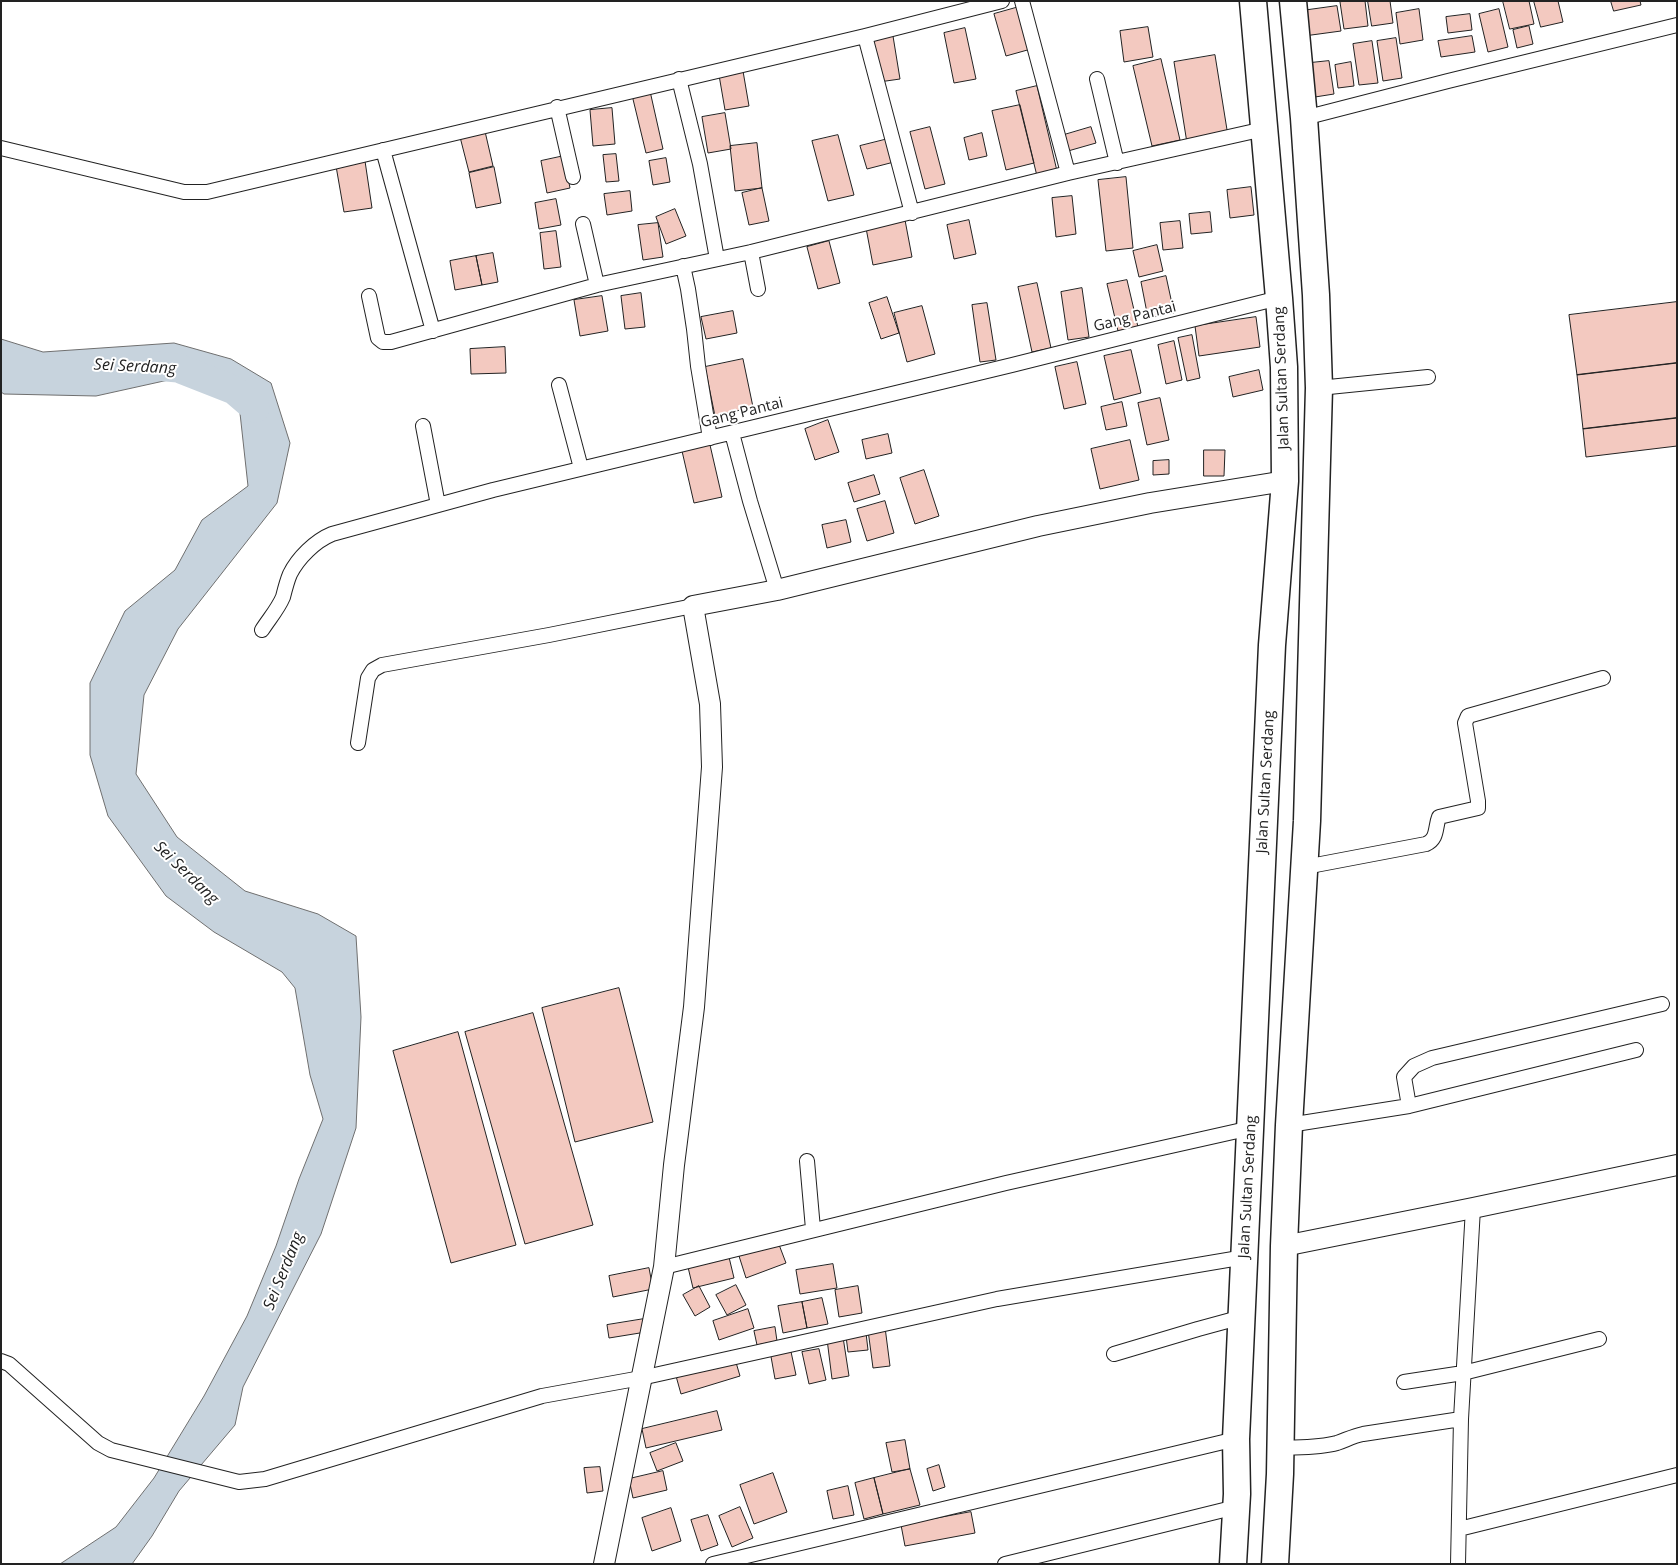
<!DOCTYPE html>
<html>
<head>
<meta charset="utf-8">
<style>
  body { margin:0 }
  #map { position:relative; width:1678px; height:1565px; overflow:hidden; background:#fff; font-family:"Open Sans",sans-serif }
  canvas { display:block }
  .frame { position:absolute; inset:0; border:2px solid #222; pointer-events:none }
</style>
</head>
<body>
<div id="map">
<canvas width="1678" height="1565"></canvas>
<div class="frame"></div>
</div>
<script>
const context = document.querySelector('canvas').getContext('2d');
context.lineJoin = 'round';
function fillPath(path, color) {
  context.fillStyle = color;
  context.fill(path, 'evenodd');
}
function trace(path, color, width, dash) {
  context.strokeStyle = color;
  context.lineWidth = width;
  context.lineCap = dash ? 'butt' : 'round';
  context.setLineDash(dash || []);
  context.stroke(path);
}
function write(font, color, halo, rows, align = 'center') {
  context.font = font + ' "Open Sans",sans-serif';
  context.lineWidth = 4;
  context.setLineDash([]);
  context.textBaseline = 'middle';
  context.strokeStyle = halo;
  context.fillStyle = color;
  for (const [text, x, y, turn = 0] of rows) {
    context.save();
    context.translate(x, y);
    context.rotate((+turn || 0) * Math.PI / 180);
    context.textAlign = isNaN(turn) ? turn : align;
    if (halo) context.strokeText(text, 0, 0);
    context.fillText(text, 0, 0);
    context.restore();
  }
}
const water = new Path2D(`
  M 1,339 L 43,352 L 174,343 L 231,359 L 271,383 L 290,443 L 277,503 L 178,629 L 144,695 L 136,774 L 177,837 L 245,891 L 318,914 L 356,936 L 361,1017 L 356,1128 L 321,1234 L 243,1387 L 235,1425 L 179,1491 L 152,1536 L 132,1564 L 60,1564 L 116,1527 L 154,1478 L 204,1396 L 247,1316 L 276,1246 L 299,1179 L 323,1119 L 310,1075 L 295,988 L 282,972 L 214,932 L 166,896 L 108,816 L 90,755 L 90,683 L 125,611 L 175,570 L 202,520 L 248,486 L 238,395 L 200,373 L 96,396 L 4,394 L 1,392 Z`);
fillPath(water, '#c7d3dd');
trace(water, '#6f6f6f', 1);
trace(new Path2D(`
  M 155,366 L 178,368 L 234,390 L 255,408`), '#c7d3dd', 29);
const building = new Path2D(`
  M 1365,1 L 1368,26 L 1344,29 L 1340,2 Z
  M 1368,1 L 1390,1 L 1393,23 L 1372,26 Z
  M 1503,1 L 1529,1 L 1534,24 L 1510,29 Z
  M 1534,1 L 1558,1 L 1563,22 L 1541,27 Z
  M 1611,1 L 1640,1 L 1641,5 L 1614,11 Z
  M 1337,6 L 1341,31 L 1304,36 L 1301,11 Z
  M 1019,7 L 1031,49 L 1006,56 L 994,14 Z
  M 1419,9 L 1423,40 L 1400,44 L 1396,13 Z
  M 1499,9 L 1508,47 L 1488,52 L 1479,14 Z
  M 1470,14 L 1472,30 L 1448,33 L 1446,17 Z
  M 1529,26 L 1533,44 L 1517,48 L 1513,30 Z
  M 1148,27 L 1153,57 L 1124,62 L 1120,31 Z
  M 965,28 L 976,79 L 954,83 L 944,33 Z
  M 893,36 L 900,79 L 879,82 L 873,39 Z
  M 1472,36 L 1475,52 L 1441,57 L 1438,41 Z
  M 1396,38 L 1402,78 L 1383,81 L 1377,41 Z
  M 1372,41 L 1378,83 L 1359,85 L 1353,44 Z
  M 1215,55 L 1228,136 L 1187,143 L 1174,62 Z
  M 1161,59 L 1180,140 L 1152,146 L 1133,66 Z
  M 1329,61 L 1334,94 L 1315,97 L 1310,63 Z
  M 1351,62 L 1354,86 L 1338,88 L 1335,65 Z
  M 743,71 L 749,106 L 725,110 L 719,75 Z
  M 1037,86 L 1057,171 L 1037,176 L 1016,91 Z
  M 650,91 L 663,149 L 646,153 L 632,95 Z
  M 1020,105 L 1034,163 L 1006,170 L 992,111 Z
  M 612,108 L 615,144 L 593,146 L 590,110 Z
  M 725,113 L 731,149 L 708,153 L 702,117 Z
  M 484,127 L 493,166 L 469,172 L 459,133 Z
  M 930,127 L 945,184 L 925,189 L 910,132 Z
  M 1091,127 L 1096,143 L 1068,151 L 1064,135 Z
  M 982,133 L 987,156 L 969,160 L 964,138 Z
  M 838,135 L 854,195 L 828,201 L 812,141 Z
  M 888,139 L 894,162 L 867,169 L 860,146 Z
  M 757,143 L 762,188 L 735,191 L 730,146 Z
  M 616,154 L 619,181 L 606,182 L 603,155 Z
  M 564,156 L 570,188 L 547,193 L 541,161 Z
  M 666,158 L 670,182 L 653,185 L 649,161 Z
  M 365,161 L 372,208 L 344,212 L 336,166 Z
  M 494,167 L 501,203 L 476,208 L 469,173 Z
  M 1126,177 L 1133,248 L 1106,251 L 1098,180 Z
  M 1251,187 L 1254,215 L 1230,218 L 1227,190 Z
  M 762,188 L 769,221 L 749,225 L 742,193 Z
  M 630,191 L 632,211 L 607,215 L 604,194 Z
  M 1072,196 L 1076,234 L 1056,237 L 1052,198 Z
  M 556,199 L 561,225 L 539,229 L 535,203 Z
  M 675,209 L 686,236 L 666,244 L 656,217 Z
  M 1210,212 L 1212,232 L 1191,234 L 1189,214 Z
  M 905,220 L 912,257 L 873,265 L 866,228 Z
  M 969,220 L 976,254 L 954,259 L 947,225 Z
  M 1180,221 L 1183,248 L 1163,250 L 1160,223 Z
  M 658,223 L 663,257 L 643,260 L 638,225 Z
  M 556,231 L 561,267 L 544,269 L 540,233 Z
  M 829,241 L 840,283 L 818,289 L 807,247 Z
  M 1157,245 L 1163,271 L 1139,277 L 1133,251 Z
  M 493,253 L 498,282 L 482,285 L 476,256 Z
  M 476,256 L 482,285 L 455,290 L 450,261 Z
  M 1166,276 L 1174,313 L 1148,318 L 1141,282 Z
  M 1127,280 L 1138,327 L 1118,331 L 1107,284 Z
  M 1037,283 L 1051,348 L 1032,352 L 1018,287 Z
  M 1082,288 L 1089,337 L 1068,340 L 1061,292 Z
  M 641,293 L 645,327 L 625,329 L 621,296 Z
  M 602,296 L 608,331 L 580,336 L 574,300 Z
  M 887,297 L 899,333 L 881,339 L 869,303 Z
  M 1677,302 L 1677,363 L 1577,375 L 1569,315 Z
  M 987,303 L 996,360 L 980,362 L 972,305 Z
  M 922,306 L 935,354 L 907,362 L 894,313 Z
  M 733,311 L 737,333 L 706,339 L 701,317 Z
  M 1256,317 L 1260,347 L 1199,356 L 1195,326 Z
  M 1192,335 L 1200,378 L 1187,381 L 1178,338 Z
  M 1174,341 L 1182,380 L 1166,384 L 1158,345 Z
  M 505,347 L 506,373 L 471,374 L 470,349 Z
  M 1131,350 L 1141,393 L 1114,400 L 1104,356 Z
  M 743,359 L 753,407 L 715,416 L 705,367 Z
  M 1077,362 L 1086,404 L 1064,409 L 1055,367 Z
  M 1677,363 L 1677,418 L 1583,429 L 1577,375 Z
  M 1259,370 L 1263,390 L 1233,397 L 1229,377 Z
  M 1160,398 L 1169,440 L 1147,445 L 1138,403 Z
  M 1122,402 L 1127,426 L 1106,430 L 1101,407 Z
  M 1677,418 L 1677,446 L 1586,457 L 1583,429 Z
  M 828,420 L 839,452 L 815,460 L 805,429 Z
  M 888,434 L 892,453 L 866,459 L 862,440 Z
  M 1130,440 L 1139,480 L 1100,489 L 1091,449 Z
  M 710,445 L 722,497 L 694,503 L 682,451 Z
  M 1204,450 L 1225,450 L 1224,476 L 1204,476 Z
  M 1169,460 L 1169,474 L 1153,475 L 1153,461 Z
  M 924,470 L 939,516 L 915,524 L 900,478 Z
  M 874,475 L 880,494 L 854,502 L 848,483 Z
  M 885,501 L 894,533 L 867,541 L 857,509 Z
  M 846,520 L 851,542 L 827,548 L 822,525 Z
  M 619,988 L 653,1122 L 575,1142 L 542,1008 Z
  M 533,1013 L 593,1225 L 525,1244 L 465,1032 Z
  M 458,1032 L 516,1245 L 451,1263 L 393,1051 Z
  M 778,1242 L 786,1263 L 746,1278 L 739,1256 Z
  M 728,1253 L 734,1278 L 693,1288 L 687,1263 Z
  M 833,1264 L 837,1288 L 800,1294 L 796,1270 Z
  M 649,1268 L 653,1289 L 613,1297 L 609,1276 Z
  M 736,1285 L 746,1305 L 727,1315 L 716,1295 Z
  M 699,1286 L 710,1307 L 695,1316 L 683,1295 Z
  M 858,1286 L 862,1313 L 839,1317 L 835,1290 Z
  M 822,1298 L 828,1324 L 807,1328 L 802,1302 Z
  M 802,1302 L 807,1328 L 783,1333 L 778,1306 Z
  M 748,1309 L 754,1328 L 719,1340 L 713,1321 Z
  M 644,1319 L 646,1332 L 609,1338 L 607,1325 Z
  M 775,1327 L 777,1341 L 757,1345 L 754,1331 Z
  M 885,1327 L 890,1366 L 873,1368 L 868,1330 Z
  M 866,1333 L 868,1350 L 848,1352 L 846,1336 Z
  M 843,1337 L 849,1376 L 832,1379 L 827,1339 Z
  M 790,1347 L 796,1375 L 775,1379 L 770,1351 Z
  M 819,1349 L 826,1380 L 809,1384 L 802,1352 Z
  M 735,1359 L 740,1376 L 681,1394 L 676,1376 Z
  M 717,1411 L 722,1430 L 646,1448 L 642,1429 Z
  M 905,1440 L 910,1469 L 892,1472 L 886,1443 Z
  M 676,1443 L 683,1461 L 657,1471 L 650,1453 Z
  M 939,1465 L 945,1487 L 933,1491 L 927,1469 Z
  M 600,1467 L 603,1491 L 587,1493 L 584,1468 Z
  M 910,1469 L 920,1505 L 883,1514 L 874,1478 Z
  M 663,1471 L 667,1490 L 633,1498 L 629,1479 Z
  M 773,1473 L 787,1512 L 754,1524 L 740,1485 Z
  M 874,1478 L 883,1514 L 864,1519 L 855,1483 Z
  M 848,1486 L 854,1515 L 833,1519 L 827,1491 Z
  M 740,1507 L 753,1538 L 732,1547 L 719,1516 Z
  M 671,1508 L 681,1541 L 652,1551 L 642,1518 Z
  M 971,1512 L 975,1533 L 905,1546 L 901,1525 Z
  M 708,1515 L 718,1545 L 701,1551 L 691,1520 Z`);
fillPath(building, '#f3c9c0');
trace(building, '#222', 1);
const street = new Path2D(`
  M 1022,1 L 1068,173
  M 865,36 L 912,213
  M 679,79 L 700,164 L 717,259
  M 1097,79 L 1117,163
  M 557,107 L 573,177
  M 1304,118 L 1448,81 L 1677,25
  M 1,148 L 184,192 L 207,192 L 865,36 L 1002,1
  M 383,150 L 433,331
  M 583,224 L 597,285
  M 751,252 L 758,289
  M 683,266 L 688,289 L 694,329 L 698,366 L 710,438
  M 369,296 L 378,338 L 383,342 L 391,342 L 597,285 L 751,252 L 1068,173 L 1264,129
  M 559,385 L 581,468
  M 1319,388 L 1428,377
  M 423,426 L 438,505
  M 732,433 L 750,501 L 777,590
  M 262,630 C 269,619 278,609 283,597 C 285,589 287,581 290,574 C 298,558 315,541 332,534 L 493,490 L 1012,365 L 1279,298
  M 358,743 L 368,678 L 373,670 L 382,665 L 549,635 L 693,606
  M 1305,867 L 1426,844 C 1438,839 1435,827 1439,817 L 1478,808 L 1478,801 L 1465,723 L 1468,716 L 1603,678
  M 1409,1106 L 1404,1077 L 1414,1066 L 1432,1058 L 1662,1004
  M 1289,1125 L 1409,1106 L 1636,1050
  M 807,1161 L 813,1229
  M 664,1267 L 1006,1183 L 1251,1128
  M 1114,1354 L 1198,1329 L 1242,1317
  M 1,1361 L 9,1364 L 98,1443 L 111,1450 L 239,1482 L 265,1479 L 542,1396 L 641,1378 L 997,1299 L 1245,1257
  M 1404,1382 L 1463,1373 L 1599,1339
  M 1280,1448 C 1299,1447 1319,1448 1337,1443 C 1346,1440 1353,1436 1363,1434 L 1461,1419
  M 1459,1529 L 1677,1475
  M 713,1564 L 1236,1439
  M 1005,1564 L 1236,1507
  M 1458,1564 L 1461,1419 L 1473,1208`);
const secondary = new Path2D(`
  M 1284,1246 L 1473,1208 L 1677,1165
  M 604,1564 L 664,1267 L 674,1165 L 694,1007 L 712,767 L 710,704 L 693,606 L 777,590 L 1038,526 L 1150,503 L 1285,481`);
const highway = new Path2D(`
  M 1233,1564 L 1237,1494 L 1236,1439 L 1272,645 L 1285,481 L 1284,367 L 1279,298 L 1253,1
  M 1275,1564 L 1280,1474 L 1284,1246 L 1289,1125 L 1307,821 L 1319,388 L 1316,295 L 1304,118 L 1293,1`);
trace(street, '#222', 16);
trace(secondary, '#222', 22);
trace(highway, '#222', 29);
trace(street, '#fff', 14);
trace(secondary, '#fff', 20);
trace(highway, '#fff', 26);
write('15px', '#222', '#fff', [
  ["Gang Pantai",1135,317,-14],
  ["Jalan Sultan Serdang",1282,378,-92],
  ["Gang Pantai",742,413,-14],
  ["Jalan Sultan Serdang",1266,782,-87],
  ["Jalan Sultan Serdang",1248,1187,-87]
]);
write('italic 16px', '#222', '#fff', [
  ["Sei Serdang",135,367,3],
  ["Sei Serdang",186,873,44],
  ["Sei Serdang",284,1271,-68]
]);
</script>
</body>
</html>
